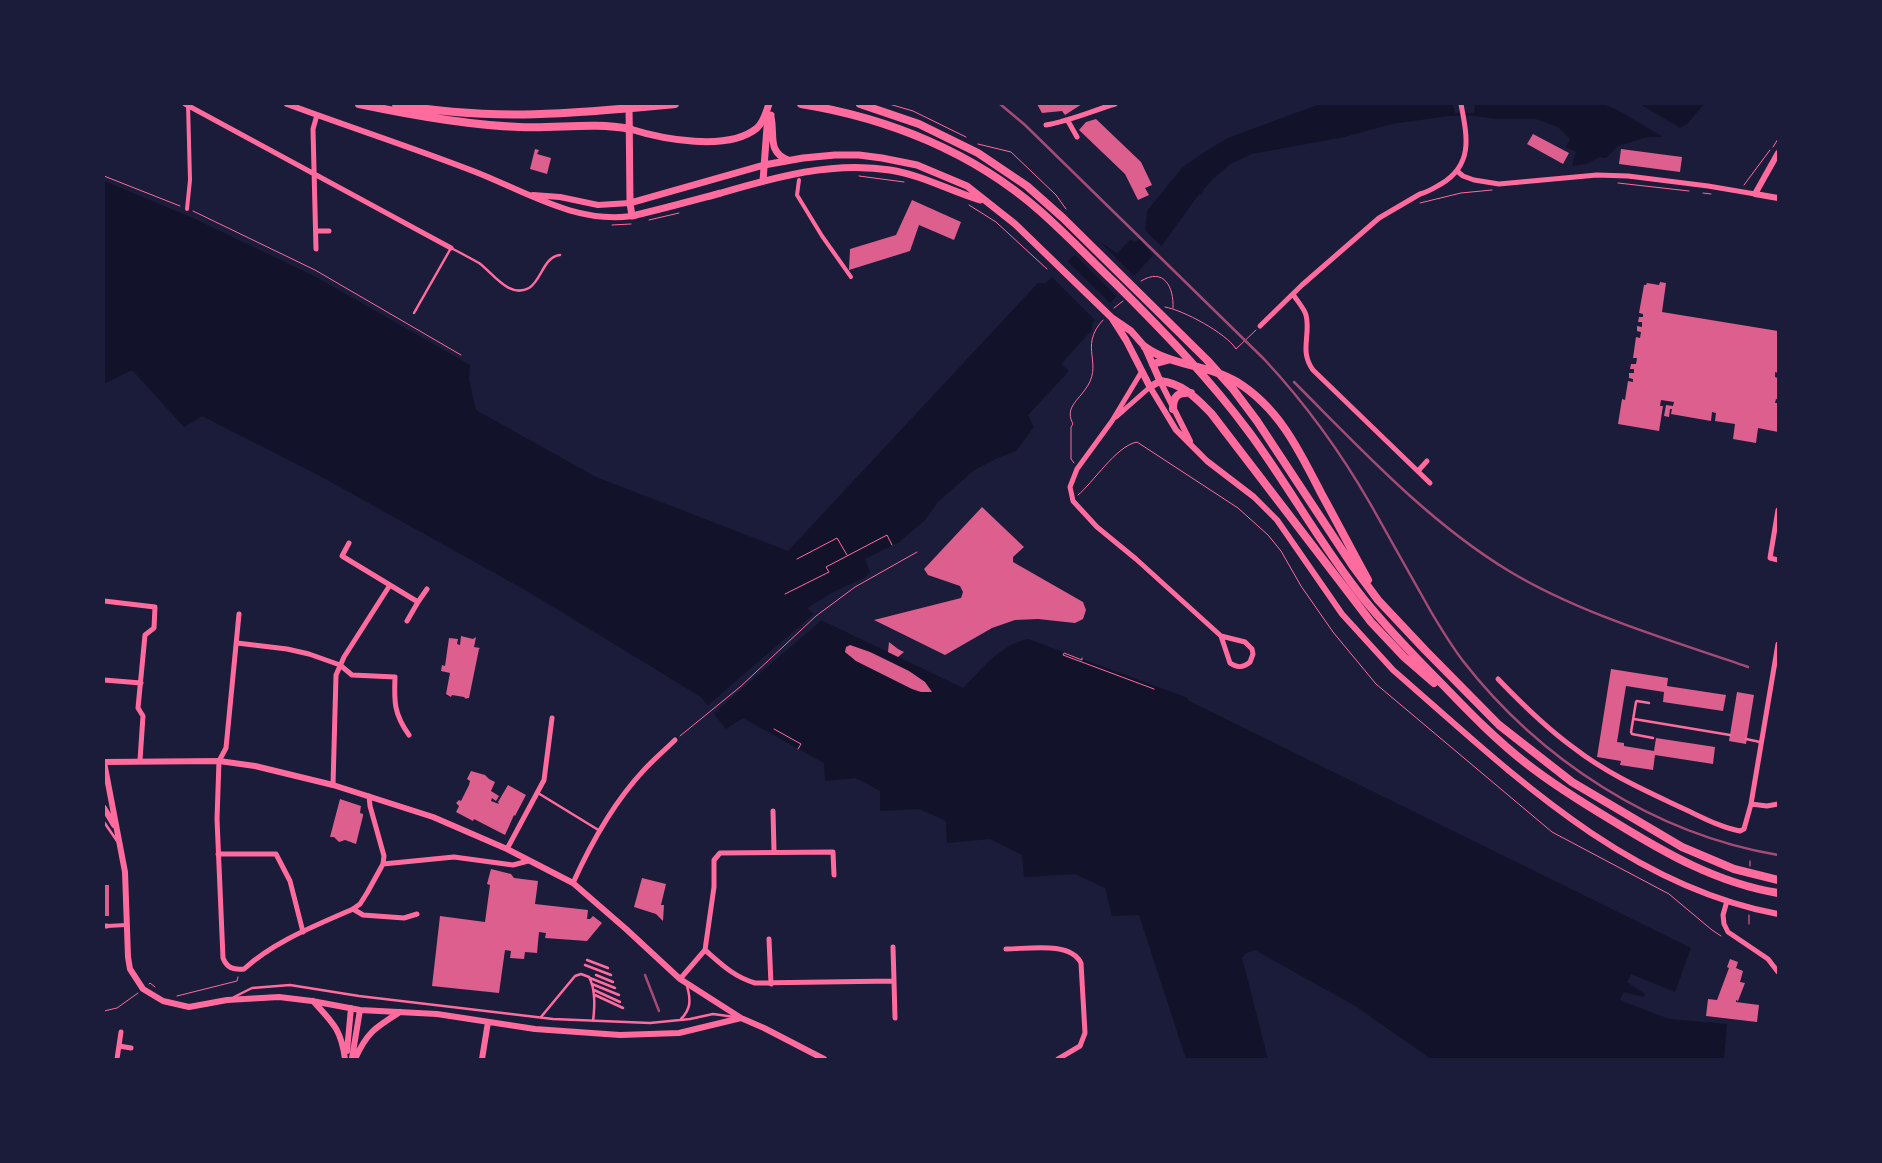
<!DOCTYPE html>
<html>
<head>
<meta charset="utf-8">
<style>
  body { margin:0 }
  #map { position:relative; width:1882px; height:1163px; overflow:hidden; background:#1b1b3a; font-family:Helvetica,sans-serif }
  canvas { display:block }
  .frame { position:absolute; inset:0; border:105px solid #1b1b3a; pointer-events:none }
</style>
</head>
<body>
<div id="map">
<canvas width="1882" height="1163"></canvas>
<div class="frame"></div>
</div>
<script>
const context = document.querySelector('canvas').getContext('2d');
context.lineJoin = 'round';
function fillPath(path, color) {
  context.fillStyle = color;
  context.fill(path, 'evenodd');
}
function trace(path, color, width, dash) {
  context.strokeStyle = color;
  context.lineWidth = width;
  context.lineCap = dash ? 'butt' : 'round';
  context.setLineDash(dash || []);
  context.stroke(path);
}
fillPath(new Path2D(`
  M 1320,104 L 1603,104 L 1610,107 L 1614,104 L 1704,104 L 1687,124 L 1662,137 L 1647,137 L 1618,146 L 1606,158 L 1600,157 L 1586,164 L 1572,166 L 1576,152 L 1566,147 L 1570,139 L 1558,127 L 1536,119 L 1498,119 L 1474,116 L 1448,116 L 1392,124 L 1344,137 L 1252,154 L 1230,164 L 1212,180 L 1204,189 L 1202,195 L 1199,194 L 1163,244 L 1093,322 L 1091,331 L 1061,364 L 1069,371 L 1028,415 L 1034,427 L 1016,451 L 995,459 L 973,471 L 938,502 L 925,520 L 899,542 L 865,559 L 870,572 L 864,578 L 837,590 L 807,608 L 821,620 L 963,688 C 982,669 1000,645 1028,639 L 1188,698 L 1187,700 L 1691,948 L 1675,992 L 1631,974 L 1627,982 L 1645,994 L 1644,997 L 1624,992 L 1620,999 L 1622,1001 L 1669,1019 L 1727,1024 L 1724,1059 L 1431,1059 L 1357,1007 L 1255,950 L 1246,953 L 1242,958 L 1268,1059 L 1186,1059 L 1139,915 L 1112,916 L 1105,888 L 1075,874 L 1024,877 L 1022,855 L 990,839 L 947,843 L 946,821 L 919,809 L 880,811 L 880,791 L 856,778 L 825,781 L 824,763 L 743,718 L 726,729 L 701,697 L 527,591 L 322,477 L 202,416 L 184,427 L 132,370 L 104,384 L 104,181 L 193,218 L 316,277 L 470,365 L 469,380 L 476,410 L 596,477 L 788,551 L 1038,283 L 1046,283 L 1071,258 L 1097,240 L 1117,253 L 1130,240 L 1136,242 L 1145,232 L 1147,211 L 1182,168 L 1203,153 L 1228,138 ZM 850,645 C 871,650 921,673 932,691 L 912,689 L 903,685 L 856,661 L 845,651 L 846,647 Z`), '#12122b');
fillPath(new Path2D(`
  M 1453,104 L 1474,104 L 1475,113 L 1455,113 Z
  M 1604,104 L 1640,104 L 1682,129 L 1665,138 L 1619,111 Z
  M 1143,228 L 1163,248 L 1155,257 L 1137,237 L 1143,231 Z
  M 1096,238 L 1136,278 L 1118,298 L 1073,253 Z
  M 1066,260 L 1112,305 L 1097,322 L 1050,275 Z
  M 816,612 L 824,618 L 713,714 L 707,706 Z`), '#1b1b3a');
fillPath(new Path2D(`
  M 1037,104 L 1082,104 L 1065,115 L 1062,111 L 1042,113 Z
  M 1096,119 L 1141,162 L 1152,185 L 1145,188 L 1149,195 L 1138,200 L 1125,174 L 1079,130 L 1086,122 Z
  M 1533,134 L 1569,153 L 1563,164 L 1527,144 Z
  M 535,149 L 539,150 L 537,154 L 551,158 L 547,174 L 530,169 Z
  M 1621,149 L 1682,157 L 1680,172 L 1619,164 Z
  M 912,200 L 961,222 L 954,240 L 919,225 L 910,251 L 849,270 L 850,249 L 896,235 Z
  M 1660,282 L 1666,283 L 1662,312 L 1778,331 L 1778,373 L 1775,372 L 1775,377 L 1778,378 L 1778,399 L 1776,399 L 1775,403 L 1778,403 L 1778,432 L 1758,428 L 1756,443 L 1733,439 L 1735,424 L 1715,421 L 1716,413 L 1712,412 L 1711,421 L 1671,414 L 1672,409 L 1670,409 L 1669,417 L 1664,416 L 1666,405 L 1673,406 L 1674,402 L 1661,400 L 1660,406 L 1663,406 L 1659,431 L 1618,424 L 1622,399 L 1625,400 L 1628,381 L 1633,382 L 1633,379 L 1629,378 L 1629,373 L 1634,373 L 1634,369 L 1630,369 L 1631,364 L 1636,364 L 1637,358 L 1633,358 L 1636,337 L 1640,338 L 1641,332 L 1637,331 L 1637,326 L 1642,327 L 1642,322 L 1638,322 L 1639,317 L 1643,317 L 1643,314 L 1639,313 L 1644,285 L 1646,285 L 1647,283 L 1659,285 Z
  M 982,507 L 1024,547 L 1013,557 L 1013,562 L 1083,602 L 1086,610 L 1083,619 L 1075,623 L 1038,619 L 1015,620 L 992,628 L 945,655 L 874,620 L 961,598 L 963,592 L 960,586 L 928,575 L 924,569 Z
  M 461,636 L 473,639 L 476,637 L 474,647 L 480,648 L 479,649 L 469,698 L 467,698 L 466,699 L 464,697 L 452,695 L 451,697 L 446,694 L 450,673 L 441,671 L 442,665 L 445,666 L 449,638 L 458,639 L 457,644 L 460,645 Z
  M 889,642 L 898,649 L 904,652 L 898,657 L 888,652 Z
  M 850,645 L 870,652 L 909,671 L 925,682 L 932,692 L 921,692 L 912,689 L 856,661 L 845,652 L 846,647 Z
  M 1611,669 L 1668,678 L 1667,686 L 1726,695 L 1723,711 L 1663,702 L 1664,692 L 1626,686 L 1617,742 L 1624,743 L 1624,746 L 1654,751 L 1656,738 L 1715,747 L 1713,764 L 1655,755 L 1653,770 L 1620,765 L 1621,761 L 1597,757 Z
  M 1737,692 L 1754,695 L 1746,744 L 1729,741 Z
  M 471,771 L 485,775 L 489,779 L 495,782 L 491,791 L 499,796 L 496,801 L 492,798 L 491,801 L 499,804 L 498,802 L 508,785 L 526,795 L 515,816 L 514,815 L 505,835 L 474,819 L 473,821 L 456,812 L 459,806 L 456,803 L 459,800 L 461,801 L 469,785 L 470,781 L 467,779 Z
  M 340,799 L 361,806 L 360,813 L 363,814 L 363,816 L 356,844 L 345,840 L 339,842 L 334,837 L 330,837 Z
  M 491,869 L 511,874 L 514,878 L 538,881 L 535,904 L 588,910 L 587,919 L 590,919 L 593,916 L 602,923 L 587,941 L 545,938 L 546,933 L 539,932 L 537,953 L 525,952 L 524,959 L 510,958 L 511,951 L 505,950 L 499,993 L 432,986 L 440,916 L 485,922 L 490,885 L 487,884 Z
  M 642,878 L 666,884 L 661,905 L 664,905 L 663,921 L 656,914 L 634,907 Z
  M 104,885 L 109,885 L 109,916 L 104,916 Z
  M 1730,959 L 1738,962 L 1736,968 L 1743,971 L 1740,982 L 1745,983 L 1738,1001 L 1736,1000 L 1736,1002 L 1759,1005 L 1757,1022 L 1706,1016 L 1708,999 L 1717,1000 L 1729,968 L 1727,967 Z`), '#dd5f8e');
trace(new Path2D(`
  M 889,104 L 913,111 L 966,137
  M 978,144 L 1011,152 L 1056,195 L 1066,209
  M 1773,147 L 1778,139
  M 104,176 L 180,206
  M 859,176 L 904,182
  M 1618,183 L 1689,191
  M 1744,185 L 1770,150
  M 1703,193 L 1711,194
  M 1420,203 L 1461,193 L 1492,190
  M 969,205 L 996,222 L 1047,269
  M 193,211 L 315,270 L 461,355
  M 649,220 L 679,213
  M 612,225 L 631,224
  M 1141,281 C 1164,267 1174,287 1173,308
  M 1165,307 C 1183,310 1226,333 1236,349 L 1256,330
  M 1114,308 L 1123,301
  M 1074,463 L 1071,459 L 1071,427 L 1073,424 C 1065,409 1076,402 1084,391 C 1106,364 1077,348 1103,320
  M 1078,495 C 1093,483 1116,446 1137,442 L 1238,508 L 1268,535 L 1281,551 L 1301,586 L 1333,632 L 1376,684 L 1552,832 L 1669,894 L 1712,930 L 1721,936
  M 797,559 L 837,538 L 847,555
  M 785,594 L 829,572 L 826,567 L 887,535 L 892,545
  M 1082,658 L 1082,660 L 1064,653 L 1063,655 L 1154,689
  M 774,729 L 801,744 L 798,749
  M 680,736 L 740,687 L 816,616 L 855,587 L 917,552
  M 1750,866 L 1750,861
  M 1749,924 L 1749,915
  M 149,984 L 150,983 L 155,987
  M 177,996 L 237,981 L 238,977
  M 104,1011 L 117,1008 L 138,993`), '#ff6b9d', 1);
trace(new Path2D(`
  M 414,313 L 451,248 C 461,253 470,258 479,263 C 493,273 509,299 529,288 C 542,280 543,257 560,255
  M 1649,703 L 1637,701 L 1636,702 L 1631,732 L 1632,734 L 1653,738
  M 1634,719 L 1730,735
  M 1746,739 L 1760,742
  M 538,793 L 600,831
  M 104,822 L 117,841
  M 587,960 L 608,968
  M 585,965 L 611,975
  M 596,975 L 613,982
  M 590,978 L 615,988
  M 592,984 L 619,995
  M 594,990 L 620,1002
  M 595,995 L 623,1008
  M 234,997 L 252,988 L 290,985 L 359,996 L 553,1019 L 650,1023 L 690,1019 L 713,1014 L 735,1017
  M 541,1017 L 575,976 L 581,974 L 589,977 C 596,990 595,1006 593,1021
  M 681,1019 C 691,1009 691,1000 687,986`), '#ff6b9d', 2.5);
trace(new Path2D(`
  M 799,180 L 797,195 L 822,236 L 851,277
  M 187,209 L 190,180 L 188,104
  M 107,926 L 126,925`), '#ff6b9d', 4);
trace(new Path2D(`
  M 185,104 L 451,248
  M 1068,121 L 1077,137
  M 1046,125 C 1070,121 1092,111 1115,104
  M 1457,171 L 1463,176 L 1474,180 L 1499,184 L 1597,175 L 1628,176 L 1708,186 L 1755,194
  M 316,231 L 329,231
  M 316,249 L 313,129 L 317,115
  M 1293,294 C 1297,301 1304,308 1306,315 C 1311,335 1299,351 1313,370 L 1430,483
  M 1260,326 L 1302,285 L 1379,218 L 1420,194 C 1428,192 1434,188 1441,184 C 1474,164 1467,136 1461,104
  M 1142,371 L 1112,421 L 1077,469 L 1070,487 L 1073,501 L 1097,527 L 1136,559 L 1221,636 L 1245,642 L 1252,649 L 1253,654 L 1250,662 C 1243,668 1237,668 1230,663 L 1221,636
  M 1116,417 L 1150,387
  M 1418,471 L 1427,461
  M 1778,510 L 1770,558 L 1778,560
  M 349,543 L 342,556 L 418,602 L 427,589
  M 104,601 L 155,607 L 154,628 L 145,635 L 138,708 L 143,716 L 140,760
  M 239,614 L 226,748 L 219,761 L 217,819 L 223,958 C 227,968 233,970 244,969 C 275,941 315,926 353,909 L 360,904 L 367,893 L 383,864 L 384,856 L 370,806 L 369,796
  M 407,621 L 418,602
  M 237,643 L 287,649 L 309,654 L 340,665 L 352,675 L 395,677 C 394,702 394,714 409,735
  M 1498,679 C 1522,704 1546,728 1574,748 C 1606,773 1644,790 1680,807 C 1700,816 1719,827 1740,831 L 1744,829 L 1751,804 L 1778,644
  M 104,680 L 141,683
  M 333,785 L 336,675 L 344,657 L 390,585
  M 1751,804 L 1767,806 L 1778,804
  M 773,811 L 774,851
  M 507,849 L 544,780 L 552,718
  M 218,854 L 276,854 L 290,881 L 303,932
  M 383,864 L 454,857 L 513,865 L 528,861
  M 573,883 C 591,843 614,802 644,770 C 654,759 665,750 675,740
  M 1727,901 L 1723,915 L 1724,924 L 1728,932 L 1768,959 L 1778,972
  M 353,909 L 363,915 L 404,918 L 417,914
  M 104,926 L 107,926
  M 769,939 L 771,984
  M 1006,949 C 1028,949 1070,941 1081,963 L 1085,1033 L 1080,1046 L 1058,1059
  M 705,950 L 714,887 L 714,860 L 720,853 L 833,852 L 834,875
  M 680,979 L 705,950 C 721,964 734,977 755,983 L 894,981 L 893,947
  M 894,981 L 895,1018
  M 119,1046 L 131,1048
  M 117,1059 L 121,1032`), '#ff6b9d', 5);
trace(new Path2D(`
  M 287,104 C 349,127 411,147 473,171 C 525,191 575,224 632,216
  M 1778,153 L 1755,194 L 1778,198
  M 533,195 L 560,197 L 598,205 L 630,203
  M 1160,381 L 1190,441
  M 1150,387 L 1176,430 L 1207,461 L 1254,497 L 1277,520 L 1342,614 L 1393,670 C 1507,769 1623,885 1778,914
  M 104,762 L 125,872 L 128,957 L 130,969 L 143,989 L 163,1001 L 189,1007 L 227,1000 L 279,997 L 312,1001 L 360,1010 L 437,1014 L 535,1029 L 620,1035 L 679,1033 L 741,1018
  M 104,762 L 219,761 L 255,766 L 333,785 L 433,817 L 507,849 L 573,883 L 626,929 L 680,979 L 741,1018 L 764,1028 L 824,1059
  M 104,808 L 114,825
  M 313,1001 C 333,1023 341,1029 345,1059
  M 347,1051 L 351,1008
  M 352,1058 L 360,1010
  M 355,1059 C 367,1032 376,1027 400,1012
  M 482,1059 L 488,1022`), '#ff6b9d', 6);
trace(new Path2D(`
  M 629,104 L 630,203 L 632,216 C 662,209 691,201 721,193 C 776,177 832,161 890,170 C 922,175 950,191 980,200
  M 771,117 C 775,135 767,152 788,160
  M 630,129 C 662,139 728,152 757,128 C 764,122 766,112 769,104
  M 763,181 L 767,127 L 771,115
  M 630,203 L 764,165 L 803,158 L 835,155 L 859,155 L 882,158 L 917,165 L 967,186 L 1015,224 L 1112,318 L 1131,331 L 1145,347 L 1160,381 L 1150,387 L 1126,340 L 1112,318`), '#ff6b9d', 7);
trace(new Path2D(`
  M 359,104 C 411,115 465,125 519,127 C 556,129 593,122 630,129
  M 396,104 C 489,122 581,113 675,104
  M 801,104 C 888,118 973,152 1040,211 C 1066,234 1090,259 1115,283 C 1162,330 1209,378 1249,432 C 1289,486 1321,546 1363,598 C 1387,628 1414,656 1442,684 C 1469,712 1496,740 1527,764 C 1554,785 1583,803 1613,821 C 1665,853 1717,883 1778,893
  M 860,104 L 919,124 L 978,153 L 1027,186 L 1063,218 L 1207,360 L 1233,389 L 1257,421 L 1352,565 L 1378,600 L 1425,650 L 1499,725 L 1572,782 L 1682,847 L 1734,869 L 1778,880
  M 1145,347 C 1171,366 1207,364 1237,382 C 1279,408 1299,450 1321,493 C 1337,522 1352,551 1368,580
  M 1153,364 L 1167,360
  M 1160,381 C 1182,383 1196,398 1211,413 L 1371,622 L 1404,657 L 1434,683
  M 1173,409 C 1173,396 1178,392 1191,393`), '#ff6b9d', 8);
trace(new Path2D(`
  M 1000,104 L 1025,125 L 1264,359 C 1306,404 1340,451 1371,505 C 1391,540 1410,575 1430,610 C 1440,627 1451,645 1463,661 C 1540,760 1654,834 1778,855
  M 1294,382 C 1361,449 1428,522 1509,571 C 1580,614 1670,640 1748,667
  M 645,975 L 659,1011`), '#a44b75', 2.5);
</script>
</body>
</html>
